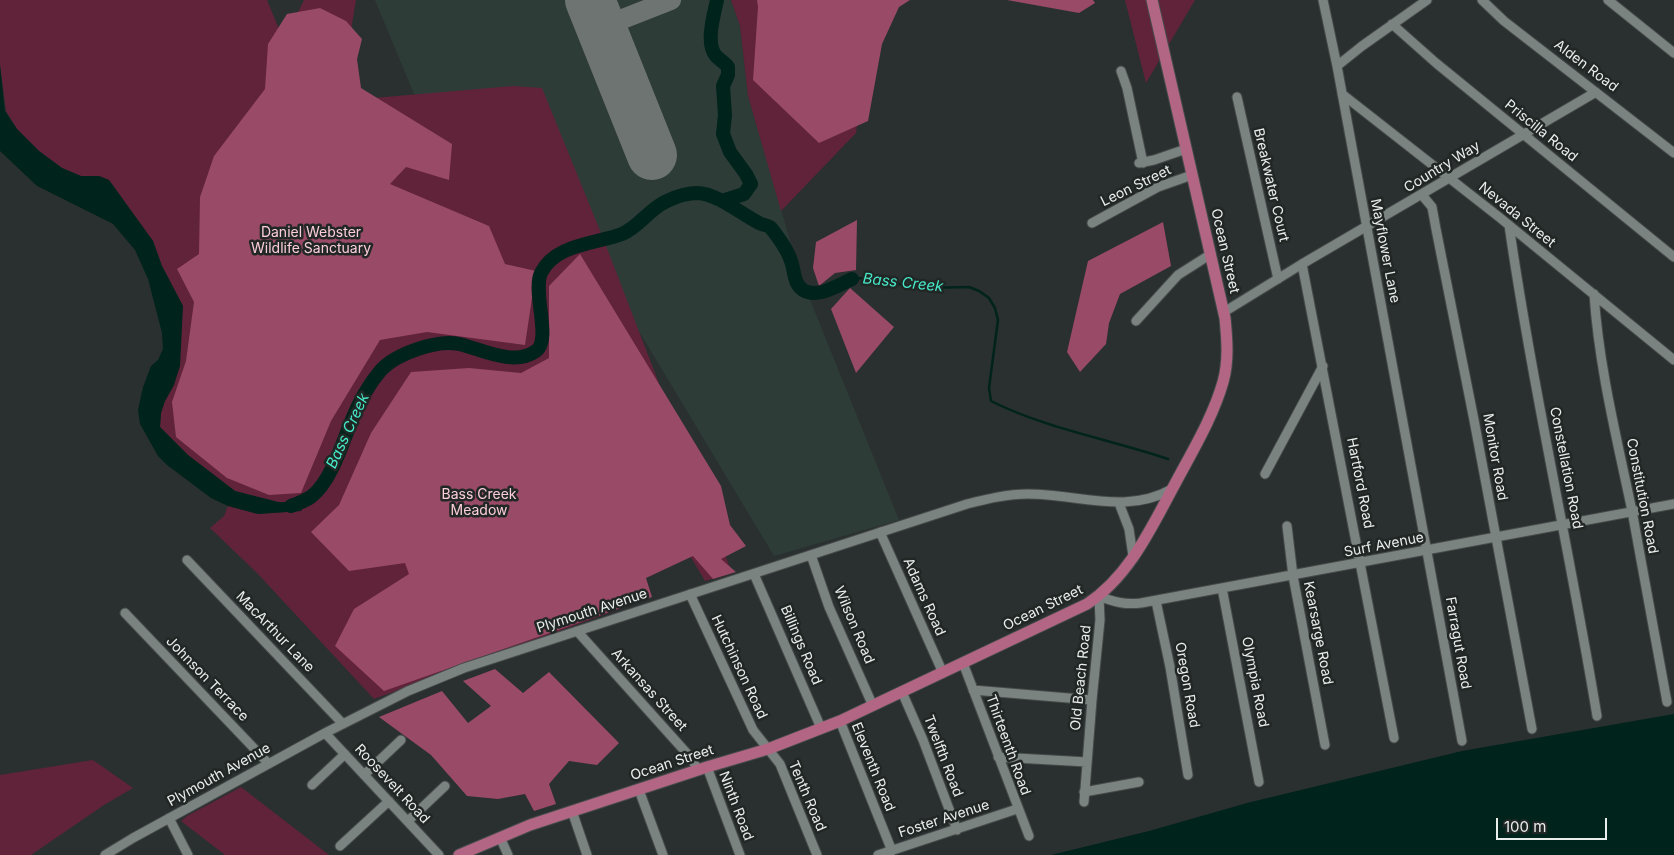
<!DOCTYPE html>
<html>
<head>
<meta charset="utf-8">
<style>
  body { margin:0 }
  #map { position:relative; width:1674px; height:855px; overflow:hidden; background:#2a302f; font-family:Inter,sans-serif }
  canvas { display:block }
  .scale { position:absolute; left:1496px; top:818px; width:111px; height:22px; box-sizing:border-box; border:2px solid #e9edec; border-top:0; padding-left:6px; font-size:15px; line-height:18px; white-space:nowrap; color:#e9edec; -webkit-text-stroke:4px #202725; paint-order:stroke }
</style>
</head>
<body>
<div id="map">
<canvas width="1674" height="855"></canvas>
<div class="scale">100 m</div>
</div>
<script>
const context = document.querySelector('canvas').getContext('2d');
context.lineJoin = 'round';
function fillPath(path, color) {
  context.fillStyle = color;
  context.fill(path, 'evenodd');
}
function trace(path, color, width, dash) {
  context.strokeStyle = color;
  context.lineWidth = width;
  context.lineCap = dash ? 'butt' : 'round';
  context.setLineDash(dash || []);
  context.stroke(path);
}
function write(font, color, halo, rows, align = 'center') {
  context.font = font + ' Inter,sans-serif';
  context.lineWidth = 5;
  context.setLineDash([]);
  context.textBaseline = 'middle';
  context.strokeStyle = halo;
  context.fillStyle = color;
  for (const [text, x, y, turn = 0] of rows) {
    context.save();
    context.translate(x, y);
    context.rotate((+turn || 0) * Math.PI / 180);
    context.textAlign = isNaN(turn) ? turn : align;
    if (halo) context.strokeText(text, 0, 0);
    context.fillText(text, 0, 0);
    context.restore();
  }
}
fillPath(new Path2D(`
  M 375,0 L 731,0 L 740,26 L 748,96 L 800,275 L 899,520 L 774,556 L 580,233 L 414,94 Z`), '#2e3c38');
fillPath(new Path2D(`
  M 0,0 L 267,0 L 284,41 L 304,0 L 356,0 L 339,101 L 513,86 L 542,88 L 603,238 L 732,573 L 705,581 L 689,554 L 622,551 L 633,589 L 641,601 L 374,699 L 257,573 L 210,528 L 224,516 L 228,506 L 258,514 L 301,511 L 304,496 L 290,502 L 278,502 L 235,491 L 188,455 L 160,427 L 161,413 L 165,401 L 174,385 L 183,306 L 162,266 L 153,241 L 109,180 L 99,176 L 81,176 L 62,168 L 39,151 L 17,129 L 6,111 L 0,65 Z
  M 731,0 L 873,0 L 856,133 L 781,211 L 748,96 L 740,26 Z
  M 1125,0 L 1195,0 L 1146,83 Z
  M 93,760 L 133,788 L 104,805 L 31,855 L 0,855 L 0,775 Z
  M 241,787 L 329,855 L 225,855 L 181,821 L 187,816 Z`), '#60233a');
fillPath(new Path2D(`
  M 757,0 L 910,0 L 899,7 L 882,44 L 868,121 L 819,143 L 753,80 L 758,7 Z
  M 1007,0 L 1093,0 L 1095,3 L 1079,13 Z
  M 320,8 L 346,21 L 362,39 L 357,59 L 361,88 L 452,144 L 449,180 L 406,167 L 390,184 L 489,226 L 505,264 L 536,271 L 525,345 L 427,332 L 380,340 L 331,421 L 301,493 L 269,495 L 227,478 L 176,437 L 172,402 L 186,361 L 194,302 L 177,269 L 199,254 L 200,197 L 214,156 L 265,89 L 268,44 L 287,14 Z
  M 857,220 L 856,270 L 835,273 L 819,286 L 813,268 L 816,242 Z
  M 1163,222 L 1171,266 L 1120,294 L 1109,323 L 1106,344 L 1080,372 L 1067,352 L 1088,261 Z
  M 580,254 L 721,486 L 730,525 L 746,546 L 721,559 L 736,572 L 713,579 L 693,556 L 646,578 L 652,597 L 384,691 L 335,646 L 354,609 L 409,574 L 405,563 L 349,571 L 311,532 L 339,505 L 371,433 L 411,372 L 469,368 L 521,373 L 549,358 L 549,286 Z
  M 850,288 L 894,327 L 856,373 L 831,309 Z
  M 495,669 L 523,693 L 549,672 L 619,743 L 597,765 L 569,761 L 549,784 L 556,804 L 534,811 L 525,794 L 498,799 L 467,796 L 431,755 L 379,717 L 442,691 L 468,723 L 491,706 L 463,681 Z`), '#994a66');
fillPath(new Path2D(`
  M 0,65 L 5,111 L 17,129 L 39,151 L 62,168 L 81,176 L 99,176 L 109,180 L 153,241 L 162,266 L 183,306 L 180,366 L 174,385 L 165,401 L 161,413 L 160,427 L 188,455 L 235,491 L 278,502 L 290,502 L 304,496 L 306,500 L 305,505 L 301,511 L 258,514 L 228,506 L 211,498 L 167,465 L 158,456 L 140,424 L 138,410 L 143,387 L 151,366 L 158,360 L 163,349 L 162,333 L 148,279 L 135,250 L 113,224 L 37,186 L 0,151 Z
  M 1674,714 L 1674,855 L 1051,855 L 1149,831 L 1247,803 L 1462,751 Z`), '#00231c');
trace(new Path2D(`
  M 852,279 L 863,278 L 922,288 L 969,287 L 979,291 L 989,298 L 995,308 L 998,320 L 989,388 L 991,401 C 1047,429 1109,439 1168,459`), '#00231c', 2.5);
trace(new Path2D(`
  M 717,0 C 714,15 705,43 716,56 C 720,60 725,63 728,67 L 728,75 L 723,86 L 725,115 L 723,134 L 730,152 L 746,174 L 751,184 L 744,194 L 722,201
  M 291,506 C 298,503 306,501 312,496 C 331,481 342,444 351,422 C 358,404 369,384 381,370 C 396,354 437,339 459,344 C 482,349 513,367 536,351 C 552,340 532,292 541,273 C 555,244 595,244 622,234 C 639,227 650,208 667,201 C 677,196 687,193 698,193 C 718,194 741,214 759,223 C 762,225 767,225 770,227 C 773,230 777,236 780,240 C 784,246 789,254 791,261 C 795,271 793,283 803,290 C 818,299 838,285 852,279`), '#00231c', 14);
trace(new Path2D(`
  M 595,14 L 604,21 L 615,22 L 671,0`), '#6e7472', 20);
trace(new Path2D(`
  M 590,0 L 652,155`), '#6e7472', 50);
const minor = new Path2D(`
  M 1323,0 L 1337,66
  M 1427,0 L 1362,46 L 1337,66 L 1462,741
  M 1482,0 L 1504,21 L 1674,153
  M 1608,0 L 1674,53
  M 1392,24 L 1436,63 L 1674,257
  M 1121,71 L 1127,88 L 1143,163
  M 1342,94 L 1499,217 L 1674,360
  M 1237,97 L 1278,279
  M 1139,163 L 1154,160 L 1186,149
  M 1422,195 L 1432,207 L 1436,229 L 1474,420 L 1532,729
  M 1092,223 L 1158,187 L 1192,175
  M 1509,225 C 1533,390 1570,552 1597,716
  M 1302,264 L 1394,738
  M 1594,294 C 1599,368 1617,439 1632,511 C 1644,575 1655,639 1667,702
  M 1224,312 L 1302,264 L 1596,92
  M 1136,321 L 1178,275 L 1211,254
  M 1265,474 L 1323,366
  M 1119,503 L 1129,529 L 1133,556
  M 1287,526 L 1293,576 L 1325,745
  M 880,532 L 943,673
  M 811,555 L 829,607 L 873,706
  M 187,560 L 343,724
  M 754,574 L 821,728
  M 1222,588 L 1259,782
  M 690,594 L 753,730 L 780,764 L 817,855
  M 1156,601 L 1170,667 L 1188,775
  M 125,613 L 268,763
  M 577,631 L 691,758 L 698,770
  M 963,663 L 1029,836
  M 973,690 L 1092,700
  M 902,692 L 923,740 L 957,830
  M 840,721 L 892,851
  M 325,733 L 439,855
  M 998,757 L 1087,762
  M 707,767 L 740,855
  M 364,775 L 401,740
  M 312,785 L 345,754
  M 639,790 L 663,855
  M 1084,792 L 1139,782
  M 1084,802 L 1092,700 L 1100,620 L 1099,596 C 1114,602 1125,605 1141,603 L 1674,504
  M 572,811 L 587,855
  M 169,818 L 188,855
  M 408,821 L 445,786
  M 500,837 L 508,855
  M 340,846 L 389,801
  M 105,855 L 133,838 L 325,733 L 408,691 L 464,668 L 967,504 C 987,499 1007,494 1028,494 C 1077,494 1127,515 1172,489
  M 878,855 L 1017,809`);
const major = new Path2D(`
  M 459,855 L 530,825 L 707,767 L 768,749 L 840,721 L 1087,604 C 1130,576 1152,526 1176,482 C 1193,450 1213,417 1223,382 C 1229,361 1227,339 1225,318 L 1152,0`);
trace(minor, '#464b4a', 11);
trace(major, '#464b4a', 13);
trace(minor, '#7b8381', 9);
trace(major, '#b26683', 11);
write('14px', '#e9edec', '#202725', [
  ["Alden Road",1586,66,37],
  ["Priscilla Road",1541,131,39],
  ["Country Way",1442,167,-31],
  ["Breakwater Court",1271,185,77],
  ["Leon Street",1136,186,-26],
  ["Nevada Street",1517,215,39],
  ["Ocean Street",1225,251,77],
  ["Mayflower Lane",1385,251,79],
  ["Monitor Road",1495,457,80],
  ["Constellation Road",1566,468,79],
  ["Hartford Road",1360,483,79],
  ["Constitution Road",1642,496,79],
  ["Surf Avenue",1384,545,-11],
  ["Adams Road",924,597,66],
  ["Ocean Street",1043,608,-26],
  ["Plymouth Avenue",592,611,-18],
  ["Wilson Road",854,625,67],
  ["MacArthur Lane",275,632,46],
  ["Kearsarge Road",1318,633,79],
  ["Farragut Road",1458,643,80],
  ["Billings Road",801,645,67],
  ["Hutchinson Road",739,667,65],
  ["Old Beach Road",1081,678,-84],
  ["Johnson Terrace",207,679,46],
  ["Olympia Road",1255,682,79],
  ["Oregon Road",1187,685,80],
  ["Arkansas Street",649,690,48],
  ["Thirteenth Road",1008,745,70],
  ["Twelfth Road",943,756,69],
  ["Ocean Street",672,763,-18],
  ["Eleventh Road",873,767,68],
  ["Plymouth Avenue",219,775,-29],
  ["Roosevelt Road",392,784,47],
  ["Tenth Road",807,796,67],
  ["Ninth Road",736,806,69],
  ["Foster Avenue",944,819,-18]
]);
write('14px', '#fccdda', '#202725', [
  ["Daniel Webster",311,233],
  ["Wildlife Sanctuary",311,249],
  ["Bass Creek",479,495],
  ["Meadow",479,511]
]);
write('italic 15px', '#46eaca', '#202725', [
  ["Bass Creek",903,283,6],
  ["Bass Creek",348,431,-65]
]);
</script>
</body>
</html>
